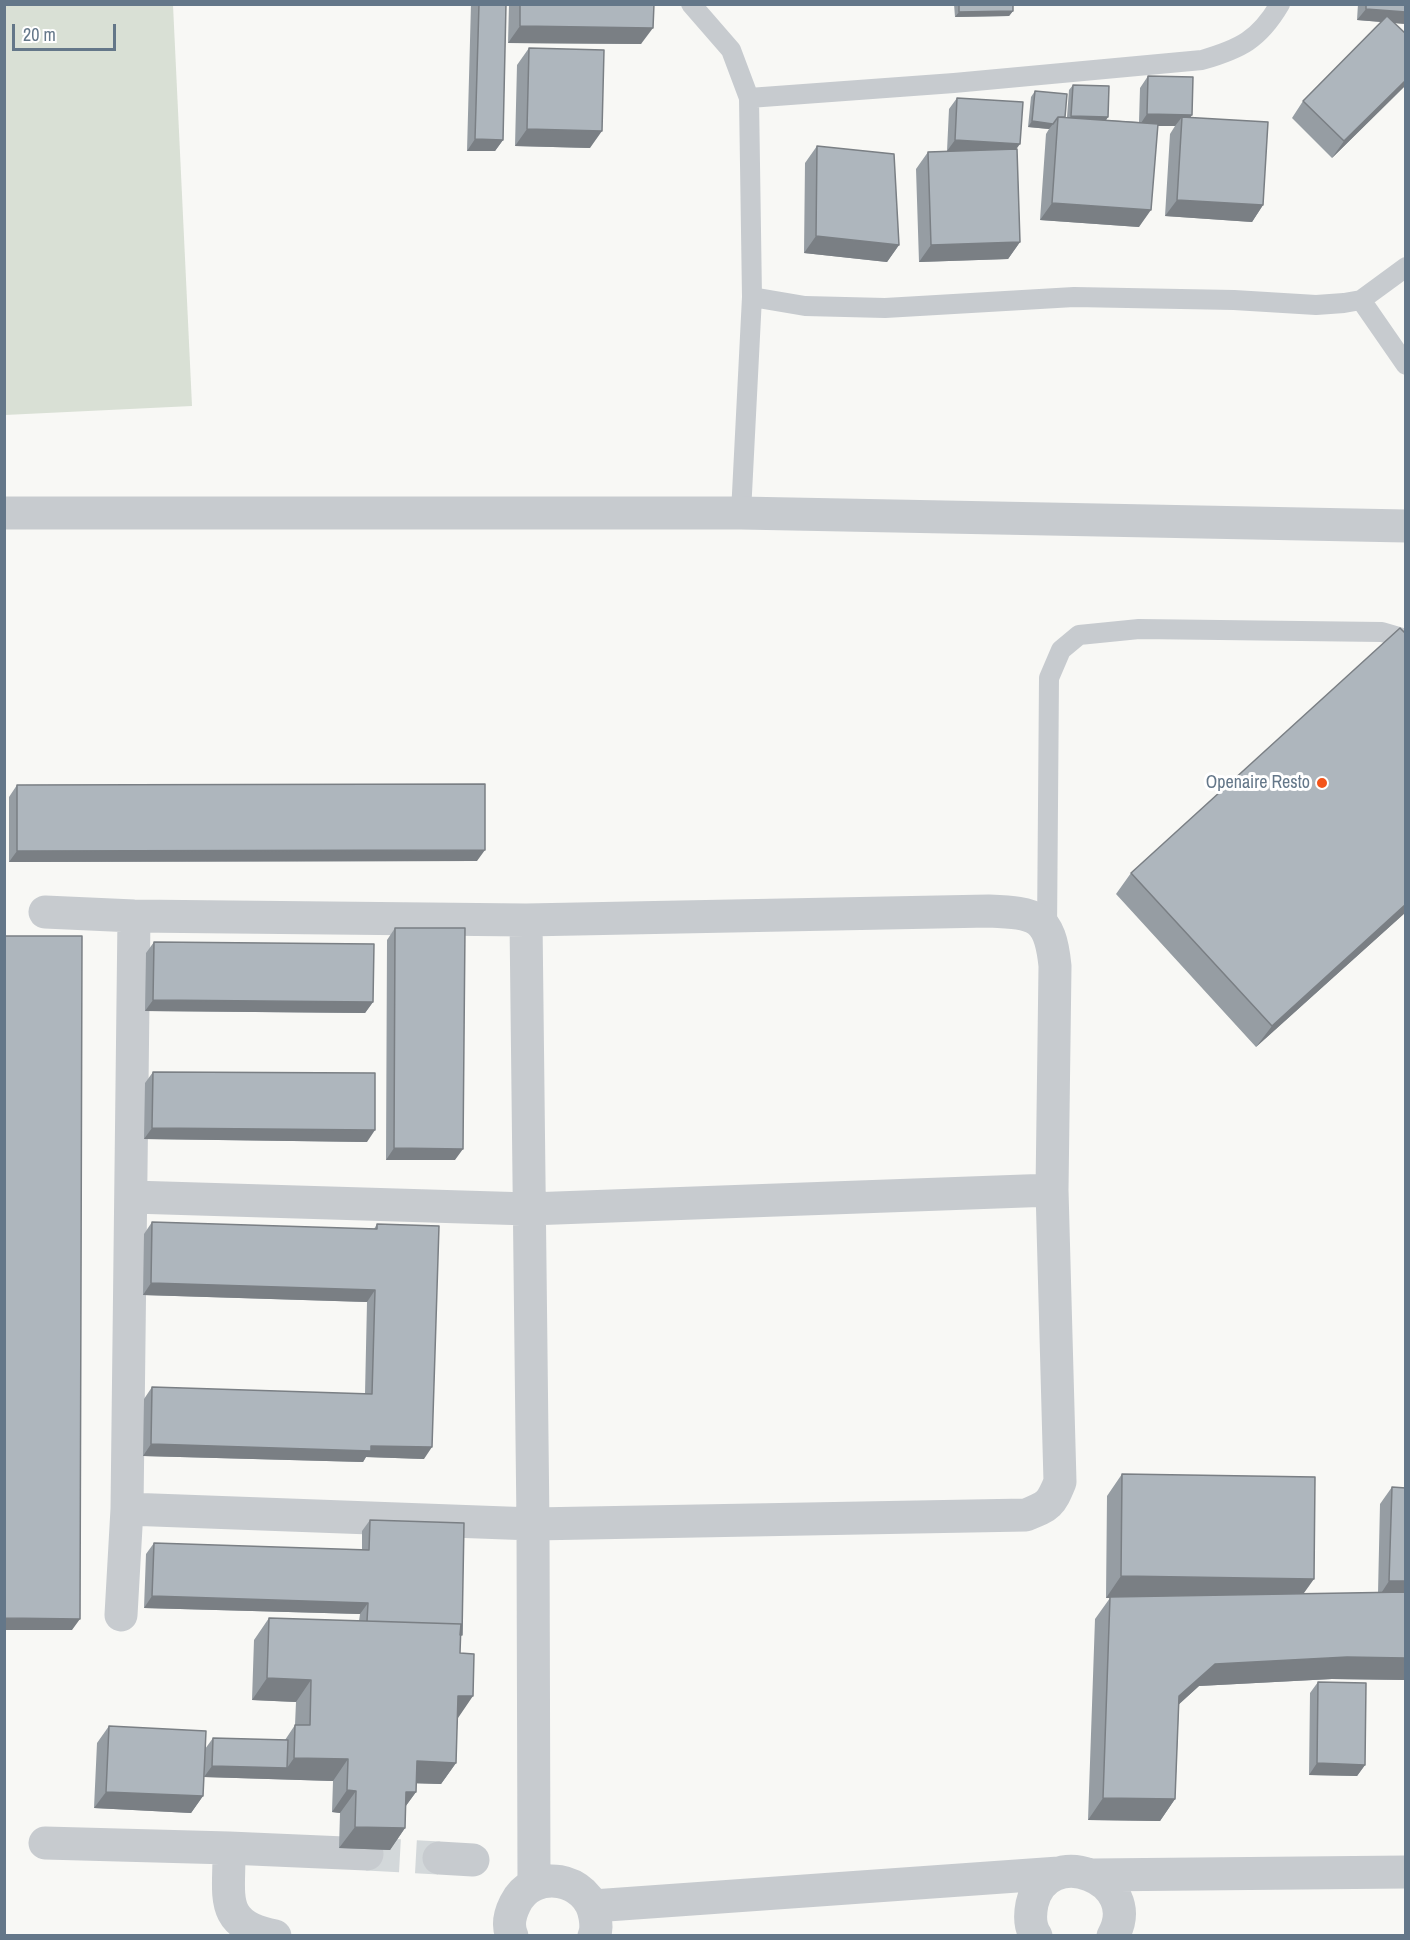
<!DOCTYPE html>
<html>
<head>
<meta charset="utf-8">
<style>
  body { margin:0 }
  #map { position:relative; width:1410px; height:1940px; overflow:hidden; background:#f8f8f5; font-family:"Archivo Narrow",sans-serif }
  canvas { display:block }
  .frame { position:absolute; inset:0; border:6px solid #647789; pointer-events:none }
  .scale { position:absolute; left:12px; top:24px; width:104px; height:27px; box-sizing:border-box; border:3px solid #647789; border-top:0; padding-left:8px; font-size:18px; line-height:21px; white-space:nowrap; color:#647789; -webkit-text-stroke:4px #fff; paint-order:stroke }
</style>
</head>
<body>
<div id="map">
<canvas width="1410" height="1940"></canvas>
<div class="frame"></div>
<div class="scale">20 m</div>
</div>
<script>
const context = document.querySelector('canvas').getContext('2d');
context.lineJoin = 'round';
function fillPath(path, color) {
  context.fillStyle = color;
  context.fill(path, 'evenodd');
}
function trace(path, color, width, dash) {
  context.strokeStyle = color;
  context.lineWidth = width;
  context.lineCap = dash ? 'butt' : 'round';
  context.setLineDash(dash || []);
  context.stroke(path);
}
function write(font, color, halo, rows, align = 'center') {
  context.font = font + ' "Archivo Narrow",sans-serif';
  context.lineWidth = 6;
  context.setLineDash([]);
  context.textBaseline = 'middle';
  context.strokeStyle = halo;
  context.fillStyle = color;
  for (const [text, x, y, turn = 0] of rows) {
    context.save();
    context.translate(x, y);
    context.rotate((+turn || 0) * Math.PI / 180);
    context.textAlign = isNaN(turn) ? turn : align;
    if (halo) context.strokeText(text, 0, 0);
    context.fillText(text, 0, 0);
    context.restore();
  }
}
fillPath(new Path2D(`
  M 5,4 L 173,5 L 192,406 L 5,415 Z`), '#d9e0d5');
trace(new Path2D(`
  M 367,1854 L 439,1858`), '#d3d8da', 33, [33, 16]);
trace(new Path2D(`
  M 691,4 L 731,50 L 749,98 L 752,297 L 805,306 L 885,308 L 1074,297 L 1234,300 L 1316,305 L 1344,303 L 1361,300 L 1406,267
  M 749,98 L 954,83 L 1202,60 C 1240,49 1259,40 1280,4
  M 1361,300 L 1406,365
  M 741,513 L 752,297
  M 1047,932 L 1049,678 L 1061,650 L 1079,635 L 1139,629 L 1382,632 L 1406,639`), '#c7cbcf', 20);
trace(new Path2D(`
  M 4,513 L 741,513 L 1406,526
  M 45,912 L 134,916 L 526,920 L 533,1524 L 534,1885
  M 132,1197 L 529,1209 L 1052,1190
  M 127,1509 L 533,1524 L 1026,1515 C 1049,1506 1051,1504 1060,1482 L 1052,1190 L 1055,966 C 1050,915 1036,913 989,911 L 526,920
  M 121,1615 L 127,1509 L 134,916
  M 45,1843 L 229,1848 C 230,1895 217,1925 275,1936
  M 229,1848 L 367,1854
  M 439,1858 L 473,1860
  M 1093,1875 L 1406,1872
  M 593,1906 L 1059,1873
  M 512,1936 C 507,1925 510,1914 515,1904 C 533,1867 589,1877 595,1917 C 596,1924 597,1929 594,1936
  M 1036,1936 C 1029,1926 1030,1914 1032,1904 C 1046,1841 1145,1879 1113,1936`), '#c7cbcf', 33);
fillPath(new Path2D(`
  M 471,4 L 506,4 L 503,140 L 495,151 L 467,151 Z
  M 509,4 L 654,4 L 641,44 L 508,43 Z
  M 954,4 L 1013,4 L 1013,11 L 1009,16 L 955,17 Z
  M 1358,4 L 1406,4 L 1406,24 L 1394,23 L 1406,85 L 1332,158 L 1292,118 L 1303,101 L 1382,22 L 1357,20 Z
  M 529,48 L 590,148 L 515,146 L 517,65 Z
  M 1148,76 L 1191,117 L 1263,205 L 1252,222 L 1165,216 L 1170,134 L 1175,126 L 1157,126 L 1139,227 L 1040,220 L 1046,134 L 1049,129 L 1028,127 L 1031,97 L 1035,91 L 1065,117 L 1067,117 L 1069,90 L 1073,85 L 1108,117 L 1106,120 L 1139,122 L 1140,88 Z
  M 957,98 L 1017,149 L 1020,242 L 1008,259 L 919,262 L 916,169 L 928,152 L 947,151 L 949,109 Z
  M 817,146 L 899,245 L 887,262 L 804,253 L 805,163 Z
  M 1406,634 L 1406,912 L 1256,1047 L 1116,894 L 1131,873 Z
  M 17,785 L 477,861 L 9,862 L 9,797 Z
  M 395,928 L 455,1160 L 386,1160 L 387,940 Z
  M 154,942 L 373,1002 L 365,1013 L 145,1011 L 146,953 Z
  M 153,1072 L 367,1142 L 144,1139 L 145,1083 Z
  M 152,1222 L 374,1229 L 377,1224 L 424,1459 L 366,1457 L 363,1462 L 143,1456 L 144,1399 L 152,1387 L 365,1394 L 367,1302 L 143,1295 L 144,1234 Z
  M 1122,1474 L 1304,1594 L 1378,1593 L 1380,1504 L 1392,1487 L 1406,1488 L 1406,1680 L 1332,1679 L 1199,1686 L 1179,1704 L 1175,1799 L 1160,1821 L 1088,1820 L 1095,1619 L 1110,1598 L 1106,1598 L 1107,1496 Z
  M 370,1520 L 460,1636 L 456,1763 L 441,1784 L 416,1783 L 416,1792 L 405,1807 L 405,1828 L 390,1850 L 339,1848 L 340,1813 L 332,1812 L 333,1781 L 204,1777 L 205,1749 L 213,1738 L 285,1740 L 295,1725 L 296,1702 L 252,1700 L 254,1640 L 269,1618 L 359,1621 L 360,1614 L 144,1608 L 146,1554 L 154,1543 L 362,1550 L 362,1531 Z
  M 1318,1682 L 1365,1765 L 1357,1776 L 1309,1775 L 1310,1693 Z
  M 109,1726 L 203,1796 L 191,1813 L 94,1808 L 97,1743 Z`), '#969da3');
fillPath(new Path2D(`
  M 1366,9 L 1406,12 L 1406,24 L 1357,20 Z
  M 1013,11 L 1009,16 L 955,17 L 959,12 Z
  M 520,26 L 653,28 L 641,44 L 508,43 Z
  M 1406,80 L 1406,85 L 1332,158 L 1344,141 Z
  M 1147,114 L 1192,115 L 1184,127 L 1182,117 L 1175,126 L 1139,126 Z
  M 1071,116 L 1108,117 L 1104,123 L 1067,122 Z
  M 1032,121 L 1053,124 L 1049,129 L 1028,127 Z
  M 527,129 L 602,131 L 590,148 L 515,146 Z
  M 475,139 L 503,140 L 495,151 L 467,151 Z
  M 955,140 L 1020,144 L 1012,155 L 947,151 Z
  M 1177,200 L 1263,205 L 1252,222 L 1165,216 Z
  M 1052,203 L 1151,210 L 1139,227 L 1040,220 Z
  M 816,236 L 899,245 L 887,262 L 804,253 Z
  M 1020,242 L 1008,259 L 919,262 L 931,245 Z
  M 485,850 L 477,861 L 9,862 L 17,851 Z
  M 1406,904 L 1406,912 L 1256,1047 L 1272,1026 Z
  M 153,1000 L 373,1002 L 365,1013 L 145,1011 Z
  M 152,1128 L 375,1130 L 367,1142 L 144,1139 Z
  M 394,1148 L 463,1149 L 455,1160 L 386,1160 Z
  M 151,1283 L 375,1290 L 367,1302 L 143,1295 Z
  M 151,1444 L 371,1446 L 432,1447 L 424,1459 L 366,1457 L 363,1462 L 143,1456 Z
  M 1121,1576 L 1314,1579 L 1299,1600 L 1106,1598 Z
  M 1389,1581 L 1406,1581 L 1406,1599 L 1378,1598 Z
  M 152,1596 L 368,1603 L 360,1614 L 144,1608 Z
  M 4,1618 L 80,1619 L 72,1630 L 4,1630 Z
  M 1347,1657 L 1406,1658 L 1406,1680 L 1332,1679 L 1199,1686 L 1164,1718 L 1179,1696 L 1215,1664 Z
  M 267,1678 L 311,1680 L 296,1702 L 252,1700 Z
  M 458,1696 L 473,1696 L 458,1718 Z
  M 294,1758 L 348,1759 L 333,1781 L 204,1777 L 212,1766 L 287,1768 Z
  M 417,1761 L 456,1763 L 441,1784 L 401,1783 Z
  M 1317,1763 L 1365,1765 L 1357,1776 L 1309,1775 Z
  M 347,1790 L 356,1791 L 340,1813 L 332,1812 Z
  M 106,1792 L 203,1796 L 191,1813 L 94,1808 Z
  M 406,1792 L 416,1792 L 400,1814 Z
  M 1103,1798 L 1175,1799 L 1160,1821 L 1088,1820 Z
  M 355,1827 L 405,1828 L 390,1850 L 339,1848 Z`), '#7a7f84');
const building = new Path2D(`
  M 479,4 L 506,4 L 503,140 L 475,139 Z
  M 520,4 L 654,4 L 653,28 L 520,26 Z
  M 959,4 L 1013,4 L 1013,11 L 959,12 Z
  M 1366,4 L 1406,4 L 1406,12 L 1366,9 Z
  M 1387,16 L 1406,34 L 1406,80 L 1344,141 L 1303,101 Z
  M 529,48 L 604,50 L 602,131 L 527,129 Z
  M 1148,76 L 1193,77 L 1192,115 L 1147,114 Z
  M 1073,85 L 1109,86 L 1108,117 L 1071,116 Z
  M 1035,91 L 1067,94 L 1065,117 L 1058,117 L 1053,124 L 1032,121 Z
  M 957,98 L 1023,102 L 1020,144 L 955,140 Z
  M 1058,117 L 1158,124 L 1151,210 L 1052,203 Z
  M 1182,117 L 1268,122 L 1263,205 L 1177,200 Z
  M 817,146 L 894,154 L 899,245 L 816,236 Z
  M 1017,149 L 1020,242 L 931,245 L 928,152 Z
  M 1400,628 L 1406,634 L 1406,904 L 1272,1026 L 1131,873 Z
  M 485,784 L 485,850 L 17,851 L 17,785 Z
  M 395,928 L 465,928 L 463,1149 L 394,1148 Z
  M 4,936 L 82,936 L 80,1619 L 4,1618 Z
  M 154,942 L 374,944 L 373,1002 L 153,1000 Z
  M 153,1072 L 375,1073 L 375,1130 L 152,1128 Z
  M 152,1222 L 377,1229 L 377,1224 L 439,1226 L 432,1447 L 371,1446 L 371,1451 L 151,1444 L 152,1387 L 372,1394 L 375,1290 L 151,1283 Z
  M 1122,1474 L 1315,1477 L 1314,1579 L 1121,1576 Z
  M 1392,1487 L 1406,1488 L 1406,1581 L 1389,1581 Z
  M 370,1520 L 464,1523 L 462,1635 L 460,1635 L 461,1624 L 367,1621 L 368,1603 L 152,1596 L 154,1543 L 369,1550 Z
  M 1406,1592 L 1406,1658 L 1347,1657 L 1215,1664 L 1179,1696 L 1175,1799 L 1103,1798 L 1110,1597 Z
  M 269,1618 L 461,1624 L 460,1653 L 474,1654 L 473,1696 L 458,1696 L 456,1763 L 417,1761 L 416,1792 L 406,1792 L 405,1828 L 355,1827 L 356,1791 L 347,1790 L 348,1759 L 294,1758 L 295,1725 L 310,1725 L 311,1680 L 267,1678 Z
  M 1318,1682 L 1366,1683 L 1365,1765 L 1317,1763 Z
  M 109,1726 L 206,1731 L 203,1796 L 106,1792 Z
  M 213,1738 L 288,1740 L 287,1768 L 212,1766 Z`);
fillPath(building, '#aeb6bd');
trace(building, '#7a7f84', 1.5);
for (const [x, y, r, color] of [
  [1322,783,6,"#f3541a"]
]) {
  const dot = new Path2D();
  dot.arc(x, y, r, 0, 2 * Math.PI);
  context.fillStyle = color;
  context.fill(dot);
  trace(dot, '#fff', 2);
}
write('18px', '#647789', '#fff', [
  ["Openaire Resto",1310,783]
], 'right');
</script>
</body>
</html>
